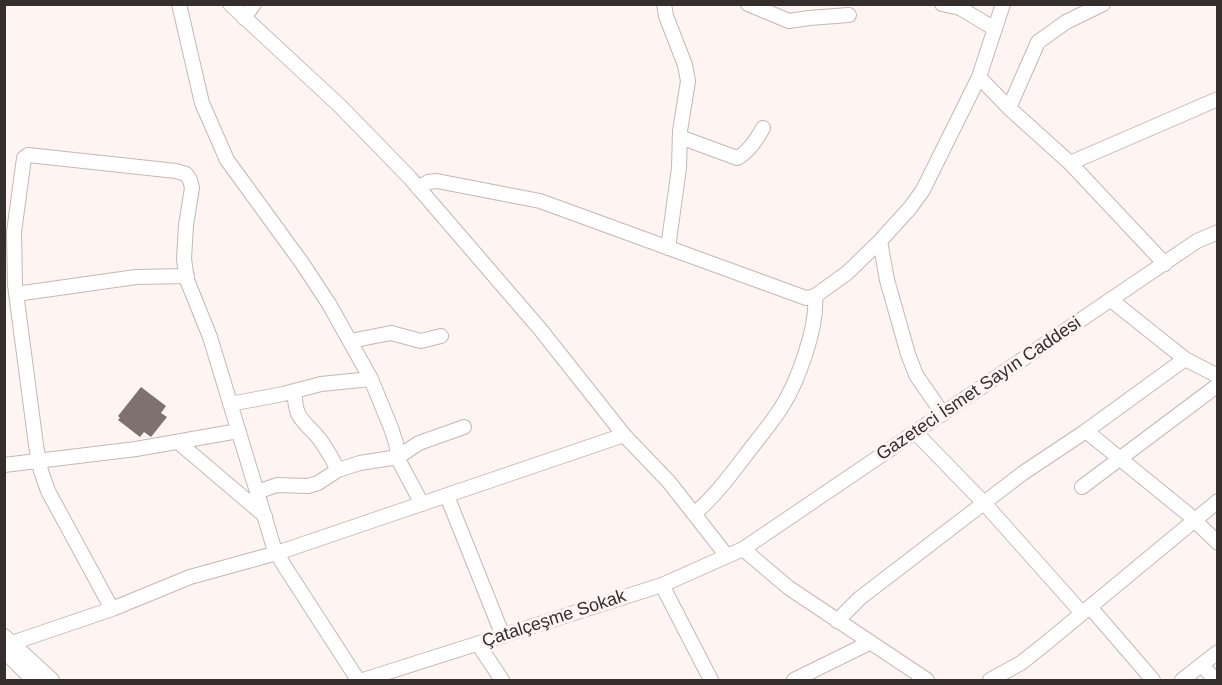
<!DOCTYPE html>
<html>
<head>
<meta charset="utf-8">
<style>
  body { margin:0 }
  #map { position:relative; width:1222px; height:685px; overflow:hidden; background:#fef4f2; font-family:Arial,sans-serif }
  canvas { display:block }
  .frame { position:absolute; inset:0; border:6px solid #342e2d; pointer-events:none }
</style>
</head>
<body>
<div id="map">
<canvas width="1222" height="685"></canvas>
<div class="frame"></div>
</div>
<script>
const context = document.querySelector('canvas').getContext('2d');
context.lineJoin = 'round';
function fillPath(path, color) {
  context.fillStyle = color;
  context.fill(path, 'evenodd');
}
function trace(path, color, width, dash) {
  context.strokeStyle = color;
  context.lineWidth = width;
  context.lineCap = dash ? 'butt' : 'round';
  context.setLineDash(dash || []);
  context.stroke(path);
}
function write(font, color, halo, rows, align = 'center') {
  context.font = font + ' Arial,sans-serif';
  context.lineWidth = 6;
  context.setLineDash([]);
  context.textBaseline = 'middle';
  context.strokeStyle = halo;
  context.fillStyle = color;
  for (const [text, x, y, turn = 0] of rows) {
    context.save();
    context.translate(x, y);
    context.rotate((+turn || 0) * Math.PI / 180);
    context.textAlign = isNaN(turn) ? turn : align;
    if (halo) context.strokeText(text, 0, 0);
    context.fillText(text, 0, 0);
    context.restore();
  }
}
fillPath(new Path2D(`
  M 141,387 L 166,406 L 161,413 L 167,417 L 151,437 L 144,432 L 140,437 L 118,420 L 120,418 L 118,416 Z`), '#7f716e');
const minor = new Path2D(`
  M 179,4 L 202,103 L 227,160 L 302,263 L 329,304 L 371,379 L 391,428 L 396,443 L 399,461 L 422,504
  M 230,4 L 341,107 L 410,178 L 540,329 L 624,435 L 669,482 L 727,556
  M 664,4 L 666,16 L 685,65 L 688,81 L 680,131 L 679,168 L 668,248
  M 748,4 L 789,21 L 809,18 L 849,15
  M 942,4 L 960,8 L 995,29
  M 1003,4 L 979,77 L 1009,108 L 1070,163 L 1165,264
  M 244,18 L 254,4
  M 1009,108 L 1038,42 L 1066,22 L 1103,4
  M 680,137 L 737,158 C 749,152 757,139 763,128
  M 1070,163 L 1218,99
  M 418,188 L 428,182 L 437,181 L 540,201 L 806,298 L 815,296 L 847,273 L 880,241 L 910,208 L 923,190 L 979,77
  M 880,241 L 887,280 L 908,354 L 916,375 L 943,414
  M 16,294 L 136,277 L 187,276
  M 1111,300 L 1185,359 L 1218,376
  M 350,341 L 391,333 L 421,341 L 441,336
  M 295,391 C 294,421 305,420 321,441 C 327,450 333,460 338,470
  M 230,404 L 283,394 L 321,384 L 371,379
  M 1086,431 L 1188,514 L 1218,543
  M 916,433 L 984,503 L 1082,613
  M 178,442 L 265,516
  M 4,465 L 136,449 L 238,431
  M 1082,487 L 1218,385
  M 257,492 L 277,485 L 308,486 L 318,483 L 338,470 L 360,463 L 398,457 L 419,443 L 464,427
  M 447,496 L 503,636
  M 694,514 C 714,497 729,477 745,456 C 757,440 770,425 781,408 C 798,382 818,326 815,296
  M 743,549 L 789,588 L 927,680
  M 662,585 L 711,680
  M 1090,607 L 1153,680
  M 112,609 L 48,491 L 41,471 L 36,445 L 15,285 L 14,232 L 24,158 L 28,155 L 176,171 L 186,174 L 190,180 L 192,188 L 186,225 L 184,259 L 187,280 L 210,337 L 274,548 L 285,567 L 358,680
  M 837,621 L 860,598 L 1023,473 L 1086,431 L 1185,359
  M 4,636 L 52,680
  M 12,643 L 112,609 L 190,577 L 277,553 L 624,435
  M 478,644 L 502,680
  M 4,651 L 33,680
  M 1201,665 L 1216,680
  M 363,680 L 662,585 L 743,549 L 1197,241 L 1218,232
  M 794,680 L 869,643
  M 990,680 L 1021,663 L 1045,644 L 1218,501
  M 1182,680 L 1218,652`);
trace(minor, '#c7b7b4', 16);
trace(minor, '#fff', 14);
write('18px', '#342e2d', '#fef4f2', [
  ["Gazeteci İsmet Sayın Caddesi",979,389,-34],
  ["Çatalçeşme Sokak",554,619,-18]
]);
</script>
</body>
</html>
